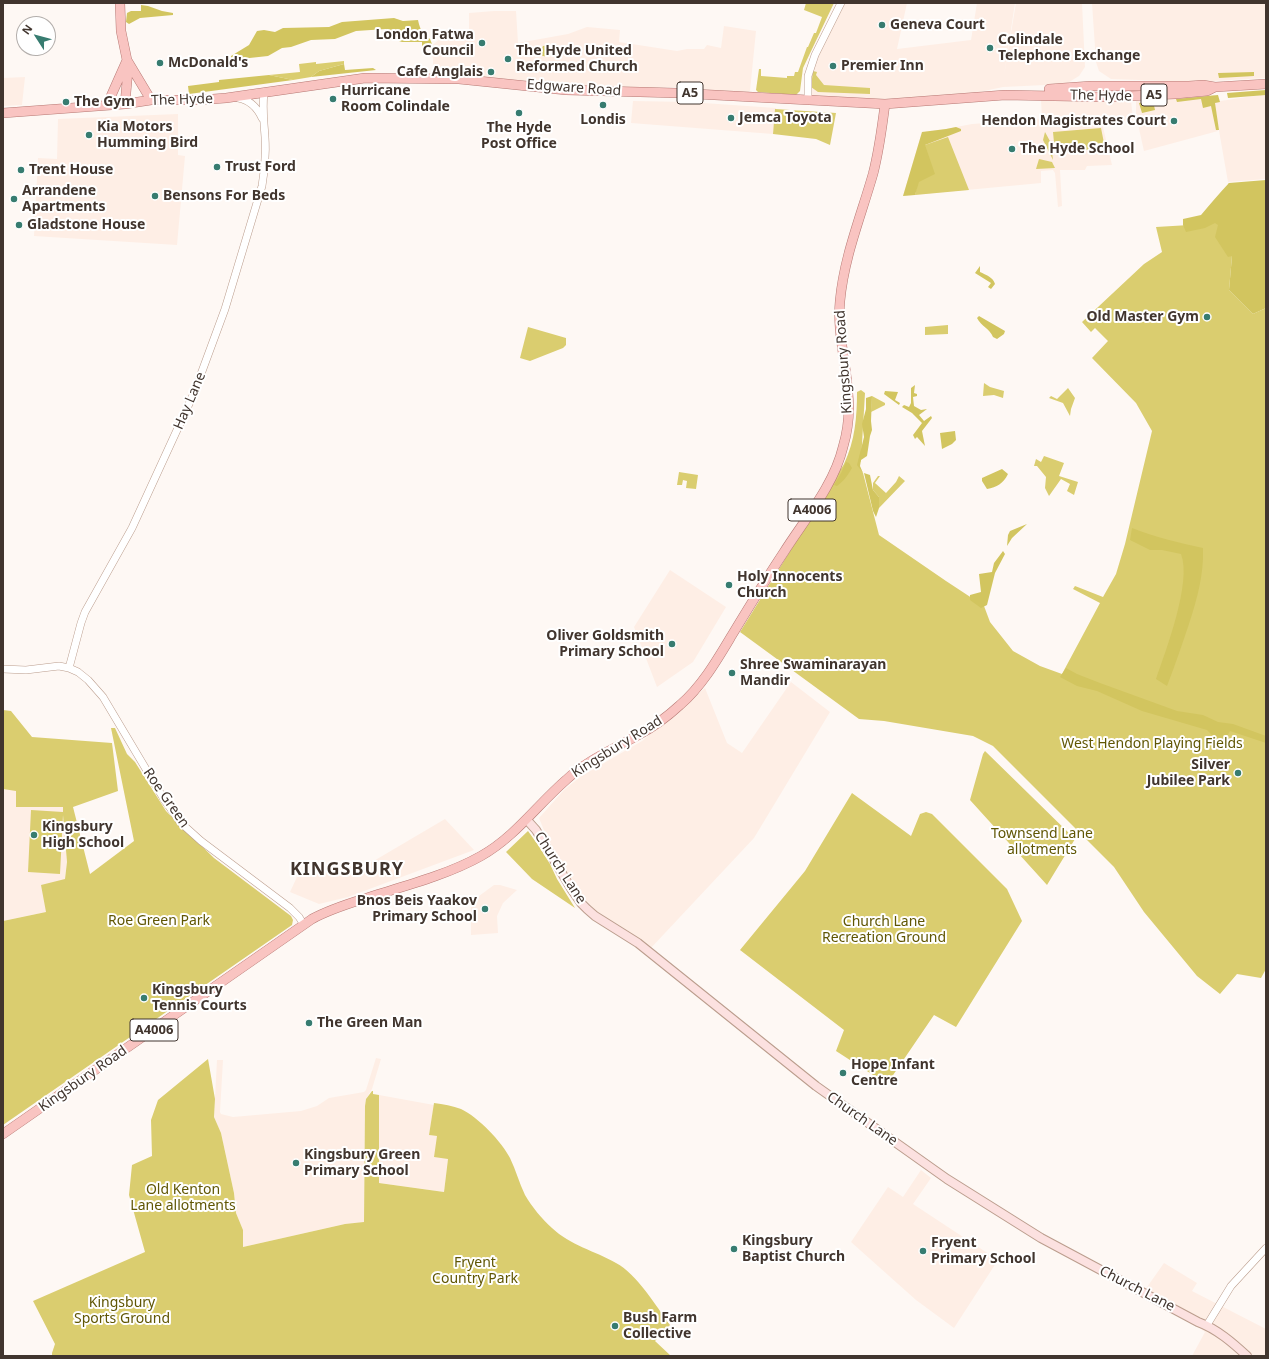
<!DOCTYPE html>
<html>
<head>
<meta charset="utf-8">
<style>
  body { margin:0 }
  #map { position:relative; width:1269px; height:1359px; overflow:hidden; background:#fef8f4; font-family:"Noto Sans",sans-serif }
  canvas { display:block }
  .frame { position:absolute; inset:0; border:4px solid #41352e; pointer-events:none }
  .north { position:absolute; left:16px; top:16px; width:40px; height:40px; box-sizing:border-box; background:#fff; border:1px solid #b3aeab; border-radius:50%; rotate:306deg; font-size:11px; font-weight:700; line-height:16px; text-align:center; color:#41352e }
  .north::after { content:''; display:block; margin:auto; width:14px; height:18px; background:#377c70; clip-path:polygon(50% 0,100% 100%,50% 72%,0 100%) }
</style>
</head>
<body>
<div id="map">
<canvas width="1269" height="1359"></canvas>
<div class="frame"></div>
<div class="north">N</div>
</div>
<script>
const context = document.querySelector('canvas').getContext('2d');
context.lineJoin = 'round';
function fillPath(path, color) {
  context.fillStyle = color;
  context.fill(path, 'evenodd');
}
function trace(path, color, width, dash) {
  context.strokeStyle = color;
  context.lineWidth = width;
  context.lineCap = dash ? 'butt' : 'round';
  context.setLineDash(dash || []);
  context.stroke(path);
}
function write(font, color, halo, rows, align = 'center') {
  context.font = font + ' "Noto Sans",sans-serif';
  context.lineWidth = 4;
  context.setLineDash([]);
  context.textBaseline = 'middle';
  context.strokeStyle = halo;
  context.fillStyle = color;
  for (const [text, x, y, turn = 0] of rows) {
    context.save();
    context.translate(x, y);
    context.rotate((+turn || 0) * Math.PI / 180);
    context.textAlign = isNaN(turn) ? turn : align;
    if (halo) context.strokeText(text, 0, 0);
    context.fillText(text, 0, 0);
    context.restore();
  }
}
fillPath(new Path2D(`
  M 841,3 L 907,3 L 897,49 L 971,40 L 977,3 L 1015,3 L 1004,75 L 1016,3 L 1082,3 L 1085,67 L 1079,76 L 1066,84 L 1003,87 L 946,99 L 890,105 L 808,99 L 808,76 Z
  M 1092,3 L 1266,3 L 1266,78 L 1194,82 L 1111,79 L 1099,71 L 1096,62 Z
  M 494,11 L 516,11 L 518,43 L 568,34 L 587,27 L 620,30 L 619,42 L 677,51 L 687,49 L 704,49 L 707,45 L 721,48 L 724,26 L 756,31 L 750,91 L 747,93 L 674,87 L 628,89 L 577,86 L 433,72 L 433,59 L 430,47 L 440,39 L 469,37 L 469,13 Z
  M 25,77 L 22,105 L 3,106 L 3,78 Z
  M 1266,94 L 1266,179 L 1228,182 L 1214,102 Z
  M 1215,95 L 1212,101 L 1218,131 L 1144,151 L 1136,115 L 1136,101 Z
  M 1041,100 L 1131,100 L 1133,120 L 1102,123 L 1112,165 L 1087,166 L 1085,170 L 1060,170 L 1062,206 L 1058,207 L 1055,173 L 1053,170 L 1041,171 L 1041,183 L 903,196 L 922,132 L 946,129 L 972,124 L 1042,119 Z
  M 633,101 L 689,102 L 776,108 L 773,134 L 631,123 Z
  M 178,114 L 178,155 L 185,156 L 177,245 L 34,236 L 38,158 L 57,159 L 58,119 Z
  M 670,570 L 726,607 L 693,662 L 657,687 L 634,627 Z
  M 791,682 L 830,712 L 754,838 L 650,949 L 601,917 L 583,897 L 569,875 L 550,845 L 539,818 L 564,790 L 580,777 L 642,741 L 705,688 L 727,743 L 742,753 Z
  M 3,789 L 16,790 L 16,807 L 63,807 L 67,862 L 65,879 L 46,912 L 3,921 Z
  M 445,819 L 474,850 L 348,897 L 319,904 L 290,892 L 297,877 L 372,862 Z
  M 494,885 L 500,885 L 517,890 L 503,903 L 497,916 L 498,933 L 471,935 L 471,900 L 479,896 Z
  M 376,1058 L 381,1059 L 372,1089 L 366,1099 L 365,1106 L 364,1223 L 345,1224 L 243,1247 L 243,1230 L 236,1213 L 234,1193 L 221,1133 L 214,1117 L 217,1060 L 223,1060 L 220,1112 L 221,1114 L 233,1117 L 301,1111 L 317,1106 L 329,1098 L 364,1092 L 366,1090 Z
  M 379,1095 L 434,1105 L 429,1135 L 437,1136 L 448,1159 L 444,1192 L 379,1183 Z
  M 921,1170 L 931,1178 L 913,1204 L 998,1260 L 954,1328 L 916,1300 L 851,1242 L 888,1187 L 903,1197 Z
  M 1164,1263 L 1197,1283 L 1192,1291 L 1266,1329 L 1266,1356 L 1192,1356 L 1205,1332 L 1145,1290 Z`), '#feeee5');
fillPath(new Path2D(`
  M 806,3 L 834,3 L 803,68 L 800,91 L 796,95 L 758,92 L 756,90 L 759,69 L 761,69 L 761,76 L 787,78 L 787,76 L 794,76 L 795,72 L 798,72 L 807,47 L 808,47 L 814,33 L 816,33 L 822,17 L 804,10 Z
  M 344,61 L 344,64 L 319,71 L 311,77 L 293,80 L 269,75 L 300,72 L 299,64 L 316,62 L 316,64 Z
  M 813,71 L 817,72 L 816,75 L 824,85 L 870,88 L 870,94 L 818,92 L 811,87 Z
  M 775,109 L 836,113 L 830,145 L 816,139 L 773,134 Z
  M 1101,128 L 1105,148 L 1055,153 L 1053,132 Z
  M 1045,132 L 1051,143 L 1053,160 L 1043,140 Z
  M 948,137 L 969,190 L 915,195 L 925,145 Z
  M 1039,159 L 1052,162 L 1055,168 L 1036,169 Z
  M 1229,183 L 1232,256 L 1229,290 L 1253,314 L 1266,308 L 1266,969 L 1261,978 L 1237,974 L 1220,994 L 1197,976 L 1144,912 L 1114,867 L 993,746 L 973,736 L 884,721 L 859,719 L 740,632 L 844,464 C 855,441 857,417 857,392 L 861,390 L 865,393 L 861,461 L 858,464 L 863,473 L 879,535 L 946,581 L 984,606 L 990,622 L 1013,651 L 1040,666 L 1062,674 L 1100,603 L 1073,589 L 1075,586 L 1103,597 L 1116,574 L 1125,544 L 1152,431 L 1136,403 L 1092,358 L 1108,341 L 1095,328 L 1091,332 L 1082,322 L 1144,264 L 1162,252 L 1156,227 L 1206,224 Z
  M 948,325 L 948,334 L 925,335 L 925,327 Z
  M 528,327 L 566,338 L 566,345 L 563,348 L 530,361 L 520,358 Z
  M 984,383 L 990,387 L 1004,391 L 1003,398 L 994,395 L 983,396 Z
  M 1068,388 L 1075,398 L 1071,409 L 1070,416 L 1063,403 L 1049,398 L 1051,396 L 1057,399 Z
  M 872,396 L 885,403 L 885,405 L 871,412 Z
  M 1044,456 L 1064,463 L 1059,476 L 1078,482 L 1074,495 L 1067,491 L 1070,484 L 1061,479 L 1049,496 L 1045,488 L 1046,477 L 1037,466 L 1034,466 L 1036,459 L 1041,462 Z
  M 679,472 L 698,475 L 696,489 L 686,488 L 687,481 L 683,480 L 682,485 L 677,485 Z
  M 878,476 L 880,476 L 875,483 L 886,493 L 896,482 L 899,476 L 905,481 L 879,508 L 879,497 L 873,490 L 873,483 Z
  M 3,710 L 11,711 L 32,737 L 112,743 L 118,791 L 73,807 L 90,874 L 134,841 L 111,728 L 115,728 L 127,754 L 135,762 L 166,811 L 179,824 L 214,858 L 291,916 L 293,920 L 292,925 L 3,1125 L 3,921 L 46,912 L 41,885 L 65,879 L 67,862 L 63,815 L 60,874 L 28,872 L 31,810 L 63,812 L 63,807 L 16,807 L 16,791 L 3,789 Z
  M 985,751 L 1075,839 L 1047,885 L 970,800 L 983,754 Z
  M 852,793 L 911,836 L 920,814 L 926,812 L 932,814 L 1007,889 L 1022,921 L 956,1027 L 934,1015 L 887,1084 L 836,1051 L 844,1030 L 740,950 L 805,871 Z
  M 528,831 L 538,845 L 550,864 L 557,879 L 575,908 L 532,879 L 506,852 Z
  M 208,1059 L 215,1099 L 214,1117 L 221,1133 L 234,1193 L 236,1213 L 243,1230 L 243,1247 L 345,1224 L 364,1222 L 365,1106 L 366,1099 L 372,1091 L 373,1091 L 373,1094 L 379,1095 L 379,1183 L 444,1192 L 448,1159 L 434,1157 L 437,1136 L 429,1135 L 434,1103 C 443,1104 453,1106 461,1109 C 478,1117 502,1142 510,1158 C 516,1170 519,1183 525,1195 C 532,1207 542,1219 552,1228 C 570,1245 595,1251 616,1263 C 637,1274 656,1306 670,1325 L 655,1341 L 671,1356 L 52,1356 L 52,1353 L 55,1344 L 33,1301 L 145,1252 L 129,1195 L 132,1165 L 152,1156 L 151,1120 L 158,1100 Z`), '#dacd6f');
fillPath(new Path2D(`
  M 141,5 L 148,6 L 162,11 L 173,13 L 173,15 L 140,18 L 129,24 L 126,22 L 127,13 L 131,11 L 141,11 Z
  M 394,18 L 403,21 L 418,20 C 420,29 422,34 430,39 L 432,44 L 428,48 L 422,50 L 422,42 L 402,42 L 393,39 L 389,32 L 386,29 L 356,31 L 335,39 L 311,40 L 291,47 L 282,48 L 268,56 L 231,60 L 231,56 L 249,45 L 257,31 L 264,30 L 275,32 L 283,28 L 329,27 L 342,22 Z
  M 548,45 L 552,48 C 550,55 546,59 539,54 L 543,46 Z
  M 344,64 L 345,70 L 373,68 L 376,70 L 311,77 L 319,71 Z
  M 1254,72 L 1254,76 L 1219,78 L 1218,73 Z
  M 269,75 L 293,80 L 189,94 L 188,86 L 219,82 L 219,80 Z
  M 1266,90 L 1266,95 L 1228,98 L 1227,93 Z
  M 1218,95 L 1220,102 L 1215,103 L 1219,130 L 1216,130 L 1211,106 L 1203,108 L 1201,99 L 1177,102 L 1176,99 Z
  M 1153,101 L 1155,110 L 1142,113 L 1139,103 Z
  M 956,127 L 961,129 L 961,131 L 925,145 L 935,174 L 919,182 L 915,195 L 903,196 L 922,132 L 946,129 Z
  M 1266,180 L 1266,308 L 1253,314 L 1229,290 L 1232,256 L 1228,257 L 1215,237 L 1218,225 L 1215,223 L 1205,228 L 1186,232 L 1183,225 L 1183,219 L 1201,215 C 1210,204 1219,194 1229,183 Z
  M 980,266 L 980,272 C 986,275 993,277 995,284 L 991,289 L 988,287 L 991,283 L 975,273 Z
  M 979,316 L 1005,331 L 1004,334 L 997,339 L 993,337 C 990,329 981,326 977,318 Z
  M 915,385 L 914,393 L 917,394 L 917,396 L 913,397 L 914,406 L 921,410 L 927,409 L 919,415 L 924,421 L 931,416 L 932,418 L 922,431 L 925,446 L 917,437 L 915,439 L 913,435 L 922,423 L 912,413 L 902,407 L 904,405 L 909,407 L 911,403 L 911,388 Z
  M 885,391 L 898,392 L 895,400 L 900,403 L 899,405 L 884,394 Z
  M 872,396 L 871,421 L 872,430 L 870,436 L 867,456 L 861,460 L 860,466 L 863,473 L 857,465 L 864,437 L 862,424 L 866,409 L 866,398 Z
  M 955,431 L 956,440 L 952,444 L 942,449 L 940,433 Z
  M 846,462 L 849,463 L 852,468 C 848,475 844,481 837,486 L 834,485 L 841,473 Z
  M 1002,469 L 1008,474 C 1003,484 997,487 987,489 L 982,481 L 982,478 Z
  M 864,473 L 870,475 L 873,490 L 879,497 L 879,508 L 876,517 L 873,511 Z
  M 1027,524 L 1012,538 L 1007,546 L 1008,535 L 1010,531 Z
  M 1132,528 C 1155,537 1179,543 1203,548 C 1204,575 1197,599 1189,624 C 1182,645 1175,665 1167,686 L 1156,679 C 1166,650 1192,582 1181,554 L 1162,550 L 1150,550 L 1130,540 Z
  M 1003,551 L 1005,554 L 995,573 L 987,605 L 981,608 L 970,600 L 970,595 L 981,592 L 979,574 L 992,572 L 994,563 Z
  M 1066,668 L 1077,674 L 1100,683 L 1177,711 L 1203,715 L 1218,722 L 1233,724 L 1266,736 L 1266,743 L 1230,731 L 1225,740 L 1216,739 L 1207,730 L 1142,711 L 1097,691 L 1077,686 L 1060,677 Z`), '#d2c55f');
const tertiary = new Path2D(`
  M 238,98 C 250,100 257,107 262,118
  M 808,99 L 808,76 L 815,55 L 841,3
  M 69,668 L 81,623 L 85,612 L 132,528 L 194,393 L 225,309 L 262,186 C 265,170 266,153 265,137 C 264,121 262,109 264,93
  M 3,669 L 26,670 L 59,666 L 69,668 L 78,672 L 88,680 L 103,697 L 165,801 L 181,823 L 201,841 L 290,908 L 299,917 L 304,925
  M 1207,1325 L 1231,1286 L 1266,1248`);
const secondary = new Path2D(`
  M 527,820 L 536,830 L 572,890 L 581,903 L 587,909 L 595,916 L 638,943 L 816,1086 L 947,1179 L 1041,1238 L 1198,1322 C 1217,1329 1233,1343 1247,1356`);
const primary = new Path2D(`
  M 120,3 L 121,31 L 127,60 L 151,100
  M 1049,89 L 1091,86 L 1189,86 L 1203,85 L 1215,87 L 1266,84
  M 125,104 L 128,70 L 130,67
  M 107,105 L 127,60
  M 3,113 L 125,104 L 151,100 L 200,100 L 226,98 L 365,78 L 459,79 L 566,90 L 677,93 L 885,104 L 1005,95 L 1105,97 L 1175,94 L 1207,91 L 1215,87
  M 3,1134 L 312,919 C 334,907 355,902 379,894 C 412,884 451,873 481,856 C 515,837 537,805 566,780 C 587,760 616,748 640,734 C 655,726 668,716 680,705 C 702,686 717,660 732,635 C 749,607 766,579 784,552 C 805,519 834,485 843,447 C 848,430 850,411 848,393 C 846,362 837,332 840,301 C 844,257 861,216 873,174 C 879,151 882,128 885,104`);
trace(tertiary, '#bb9d8d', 8);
trace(secondary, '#bb9d8d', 10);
trace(primary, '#b67873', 10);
trace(tertiary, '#fff', 7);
trace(secondary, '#fce1e0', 8);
trace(primary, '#f9c4c1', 9);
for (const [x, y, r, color] of [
  [882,25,4,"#377c70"],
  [482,43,4,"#377c70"],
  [990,48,4,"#377c70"],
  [508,59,4,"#377c70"],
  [160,63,4,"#377c70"],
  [833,66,4,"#377c70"],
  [491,72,4,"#377c70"],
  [333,99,4,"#377c70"],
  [66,102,4,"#377c70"],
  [603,105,4,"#377c70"],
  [519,113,4,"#377c70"],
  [731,118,4,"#377c70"],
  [1174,121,4,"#377c70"],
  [89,135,4,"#377c70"],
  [1012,149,4,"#377c70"],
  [217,167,4,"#377c70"],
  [21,170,4,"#377c70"],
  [155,196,4,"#377c70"],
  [14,199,4,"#377c70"],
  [19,225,4,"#377c70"],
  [1207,317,4,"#377c70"],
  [729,585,4,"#377c70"],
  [672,644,4,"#377c70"],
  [732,673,4,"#377c70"],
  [1238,773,4,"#377c70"],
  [34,835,4,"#377c70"],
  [485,909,4,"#377c70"],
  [144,998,4,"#377c70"],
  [309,1023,4,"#377c70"],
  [843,1073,4,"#377c70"],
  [296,1163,4,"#377c70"],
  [734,1249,4,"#377c70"],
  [923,1251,4,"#377c70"],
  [615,1326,4,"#377c70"]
]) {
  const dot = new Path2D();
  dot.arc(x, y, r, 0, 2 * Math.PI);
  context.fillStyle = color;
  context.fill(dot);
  trace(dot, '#fff', 1.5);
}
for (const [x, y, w] of [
  [690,93,26],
  [1154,95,26],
  [812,510,48],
  [154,1030,48]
]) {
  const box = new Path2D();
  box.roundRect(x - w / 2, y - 11, w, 22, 3);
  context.fillStyle = '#fff';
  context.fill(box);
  trace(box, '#41352e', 1);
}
write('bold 13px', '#41352e', null, [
  ["A5",690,93],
  ["A5",1154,95],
  ["A4006",812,510],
  ["A4006",154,1030]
]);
write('bold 14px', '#41352e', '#fff', [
  ["Geneva Court",890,25],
  ["London Fatwa",474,35,"right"],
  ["Council",474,51,"right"],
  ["Colindale",998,40],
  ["Telephone Exchange",998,56],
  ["The Hyde United",516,51],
  ["Reformed Church",516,67],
  ["McDonald's",168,63],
  ["Premier Inn",841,66],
  ["Cafe Anglais",483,72,"right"],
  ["Hurricane",341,91],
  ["Room Colindale",341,107],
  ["The Gym",74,102],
  ["Jemca Toyota",739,118],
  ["Londis",603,120,"center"],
  ["Hendon Magistrates Court",1166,121,"right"],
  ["Kia Motors",97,127],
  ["Humming Bird",97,143],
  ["The Hyde",519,128,"center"],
  ["Post Office",519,144,"center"],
  ["The Hyde School",1020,149],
  ["Trust Ford",225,167],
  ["Trent House",29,170],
  ["Arrandene",22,191],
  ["Apartments",22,207],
  ["Bensons For Beds",163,196],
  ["Gladstone House",27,225],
  ["Old Master Gym",1199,317,"right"],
  ["Holy Innocents",737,577],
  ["Church",737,593],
  ["Oliver Goldsmith",664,636,"right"],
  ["Primary School",664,652,"right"],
  ["Shree Swaminarayan",740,665],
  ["Mandir",740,681],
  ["Silver",1230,765,"right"],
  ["Jubilee Park",1230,781,"right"],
  ["Kingsbury",42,827],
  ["High School",42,843],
  ["Bnos Beis Yaakov",477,901,"right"],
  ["Primary School",477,917,"right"],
  ["Kingsbury",152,990],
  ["Tennis Courts",152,1006],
  ["The Green Man",317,1023],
  ["Hope Infant",851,1065],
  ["Centre",851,1081],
  ["Kingsbury Green",304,1155],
  ["Primary School",304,1171],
  ["Kingsbury",742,1241],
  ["Baptist Church",742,1257],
  ["Fryent",931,1243],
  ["Primary School",931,1259],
  ["Bush Farm",623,1318],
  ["Collective",623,1334]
], 'left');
write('14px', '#41352e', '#fff', [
  ["Edgware Road",574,88,4],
  ["The Hyde",1101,96,1],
  ["The Hyde",182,100,-2],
  ["Kingsbury Road",844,362,-94],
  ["Hay Lane",190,401,-67],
  ["Kingsbury Road",617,747,-32],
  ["Roe Green",166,798,55],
  ["Church Lane",560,868,57],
  ["Kingsbury Road",83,1079,-35],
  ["Church Lane",862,1119,35],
  ["Church Lane",1137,1289,27]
]);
write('14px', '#605604', '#fff', [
  ["West Hendon Playing Fields",1152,744],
  ["Townsend Lane",1042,834],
  ["allotments",1042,850],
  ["Roe Green Park",159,921],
  ["Church Lane",884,922],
  ["Recreation Ground",884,938],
  ["Old Kenton",183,1190],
  ["Lane allotments",183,1206],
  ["Fryent",475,1263],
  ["Country Park",475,1279],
  ["Kingsbury",122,1303],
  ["Sports Ground",122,1319]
]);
context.letterSpacing = '1px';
write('bold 18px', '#41352e', '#fff', [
  ["KINGSBURY",347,870]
]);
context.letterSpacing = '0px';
</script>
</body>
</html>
